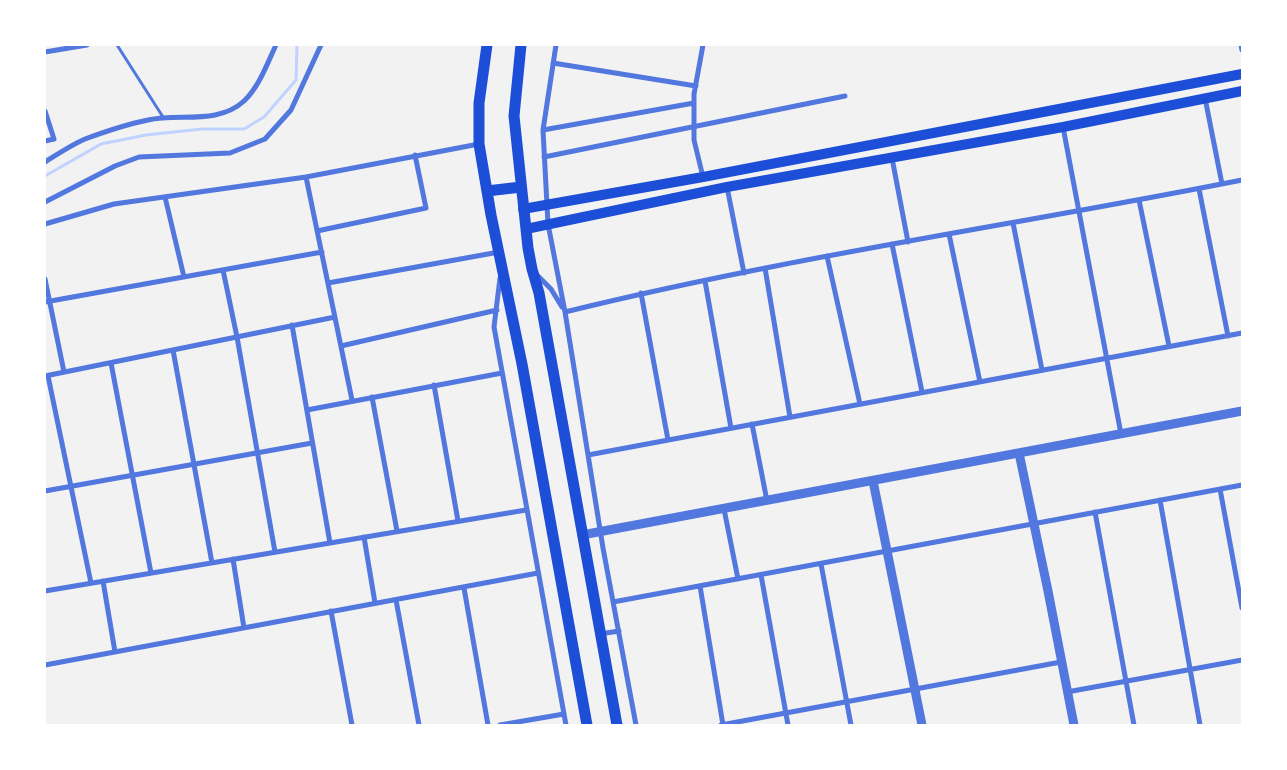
<!DOCTYPE html>
<html>
<head>
<meta charset="utf-8">
<style>
  body { margin:0 }
  #map { position:relative; width:1287px; height:770px; overflow:hidden; background:#f2f2f2; font-family:Mulish,sans-serif }
  canvas { display:block }
  .frame { position:absolute; inset:0; border:46px solid #fff; pointer-events:none }
</style>
</head>
<body>
<div id="map">
<canvas width="1287" height="770"></canvas>
<div class="frame"></div>
</div>
<script>
const context = document.querySelector('canvas').getContext('2d');
context.lineJoin = 'round';
function trace(path, color, width, dash) {
  context.strokeStyle = color;
  context.lineWidth = width;
  context.lineCap = dash ? 'butt' : 'round';
  context.setLineDash(dash || []);
  context.stroke(path);
}
trace(new Path2D(`
  M 45,176 L 101,144 L 146,135 L 202,129 L 244,129 L 264,117 L 296,80 L 297,45`), '#bfd3fe', 3);
trace(new Path2D(`
  M 117,45 L 163,117`), '#5277de', 3);
trace(new Path2D(`
  M 556,45 L 543,130 L 548,224 L 565,312 L 603,548 L 636,725
  M 703,45 L 694,94 L 694,140 L 703,177
  M 1241,45 L 1242,50
  M 45,52 L 87,45
  M 553,63 L 696,86
  M 1205,98 L 1222,184
  M 45,111 L 54,139 L 45,141
  M 1063,127 L 1121,434
  M 543,130 L 694,103
  M 544,157 L 845,96
  M 892,158 L 908,242
  M 45,162 C 58,154 71,145 85,139 C 104,132 128,124 148,120 C 179,113 218,125 244,101 C 259,87 267,64 276,45
  M 306,177 L 352,400
  M 727,187 L 744,273
  M 1199,189 L 1228,336
  M 165,197 L 184,277
  M 1139,200 L 1169,346
  M 45,202 L 115,166 L 139,157 L 230,153 L 265,139 L 291,110 L 321,45
  M 1013,223 L 1042,370
  M 45,224 L 114,204 L 306,177 L 479,144
  M 317,231 L 426,208 L 415,155
  M 949,234 L 980,382
  M 892,244 L 922,392
  M 827,256 L 860,404
  M 765,268 L 790,417
  M 223,270 L 237,337 L 275,552
  M 537,275 L 551,289 L 562,307
  M 500,278 L 494,327 L 566,725
  M 45,279 L 64,372
  M 705,281 L 731,428
  M 328,283 L 499,252
  M 641,293 L 668,440
  M 45,302 L 322,252
  M 565,312 C 788,257 1016,225 1242,180
  M 292,325 L 330,543
  M 341,346 L 497,310
  M 173,350 L 212,563
  M 111,363 L 151,573
  M 45,376 L 335,317
  M 48,376 L 91,583
  M 434,385 L 458,521
  M 372,397 L 397,531
  M 307,410 L 502,373
  M 752,424 L 767,501
  M 588,455 L 1242,333
  M 1220,489 L 1242,608
  M 45,491 L 312,443
  M 1160,500 L 1200,725
  M 724,509 L 738,579
  M 1095,512 L 1134,725
  M 364,537 L 375,603
  M 233,559 L 244,628
  M 821,564 L 851,725
  M 761,575 L 788,725
  M 103,581 L 115,652
  M 700,586 L 723,725
  M 464,588 L 488,725
  M 45,591 L 526,510
  M 396,600 L 419,725
  M 613,602 C 823,564 1032,523 1242,485
  M 331,611 L 352,725
  M 600,634 L 619,631
  M 45,665 L 538,573
  M 1067,692 L 1242,660
  M 500,725 L 564,714
  M 721,725 L 1061,662`), '#5277de', 5);
trace(new Path2D(`
  M 1019,453 L 1048,591 L 1074,725
  M 873,481 L 922,725
  M 582,535 L 1242,411`), '#5277de', 9);
trace(new Path2D(`
  M 523,209 L 703,177 L 1242,74
  M 526,229 L 727,187 L 1063,127 L 1242,91`), '#1d4ed8', 10);
trace(new Path2D(`
  M 487,45 L 479,103 L 479,144 L 491,215 L 522,364 L 587,725
  M 521,45 L 514,116 L 528,248 L 532,269 L 539,293 L 617,725
  M 487,191 L 521,187`), '#1d4ed8', 11);
</script>
</body>
</html>
